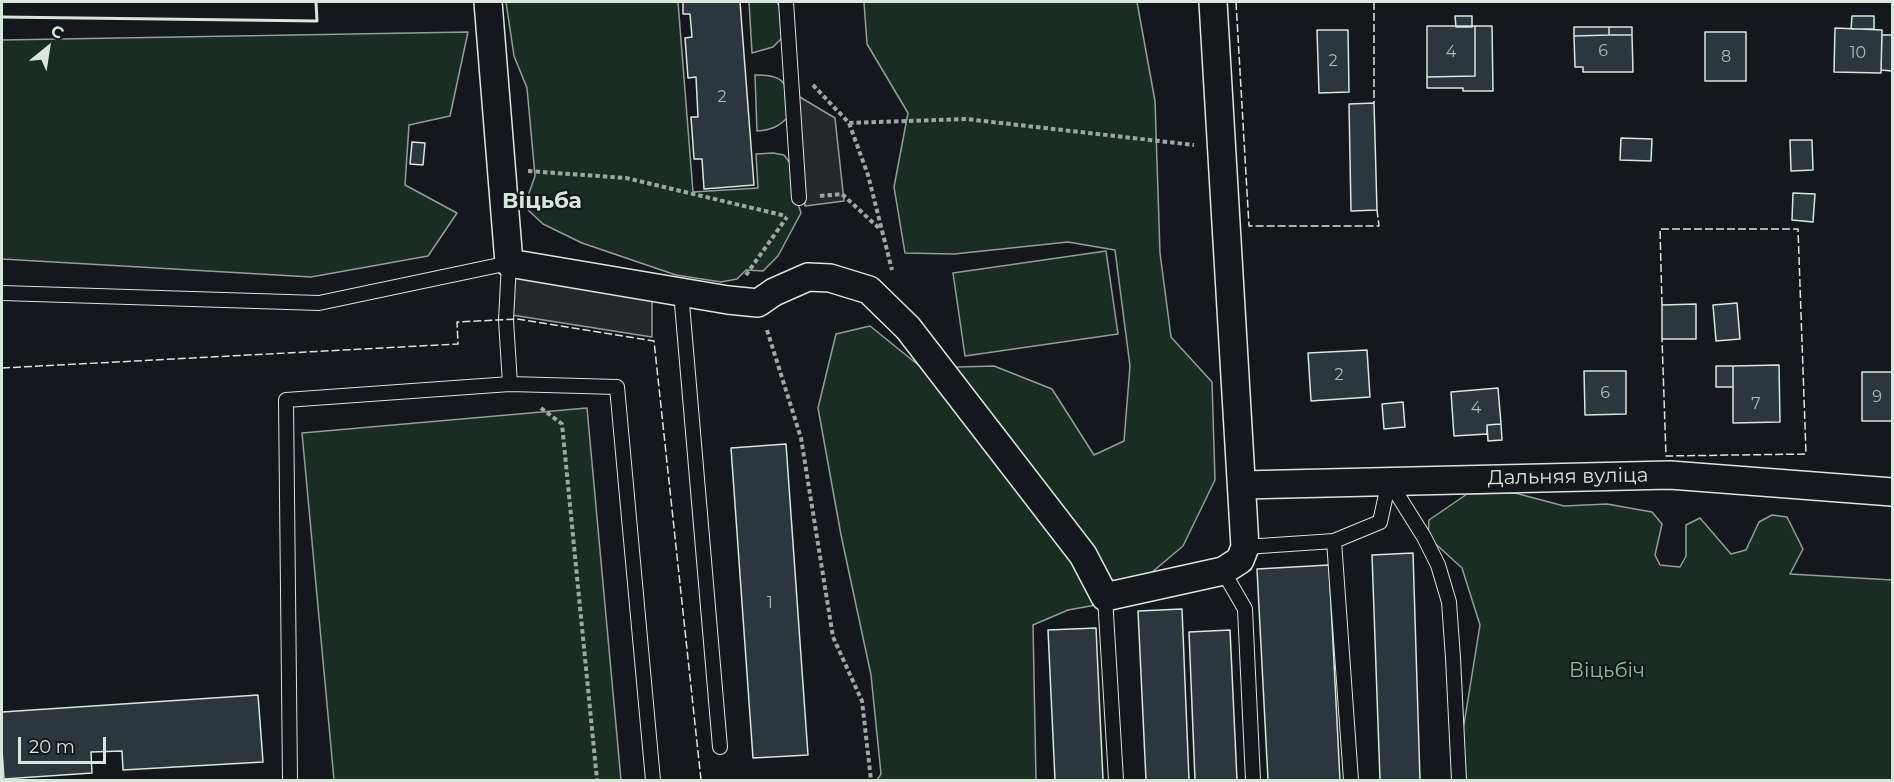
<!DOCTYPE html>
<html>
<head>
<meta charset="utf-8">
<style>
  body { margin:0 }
  #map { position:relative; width:1894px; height:782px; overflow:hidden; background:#14181c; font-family:Montserrat,sans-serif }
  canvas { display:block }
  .frame { position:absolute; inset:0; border:3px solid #d8e6dc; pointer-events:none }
  .north { position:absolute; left:18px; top:18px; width:60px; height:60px; -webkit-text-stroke:4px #14181c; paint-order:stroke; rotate:30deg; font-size:16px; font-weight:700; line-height:24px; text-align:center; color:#d8e6dc }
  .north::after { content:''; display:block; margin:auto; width:21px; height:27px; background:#d8e6dc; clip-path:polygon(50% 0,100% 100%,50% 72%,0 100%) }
  .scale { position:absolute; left:18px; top:737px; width:88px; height:27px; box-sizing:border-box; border:3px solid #d8e6dc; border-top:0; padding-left:8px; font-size:18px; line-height:21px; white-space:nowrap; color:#d8e6dc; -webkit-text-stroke:4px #14181c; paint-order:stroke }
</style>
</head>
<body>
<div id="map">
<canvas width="1894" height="782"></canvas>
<div class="frame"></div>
<div class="north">С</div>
<div class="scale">20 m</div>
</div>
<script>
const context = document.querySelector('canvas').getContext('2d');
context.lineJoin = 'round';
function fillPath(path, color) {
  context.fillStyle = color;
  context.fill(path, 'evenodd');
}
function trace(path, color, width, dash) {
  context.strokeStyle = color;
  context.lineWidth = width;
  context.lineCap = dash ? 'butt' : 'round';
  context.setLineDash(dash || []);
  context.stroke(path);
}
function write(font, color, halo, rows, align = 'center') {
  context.font = font + ' Montserrat,sans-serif';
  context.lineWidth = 4.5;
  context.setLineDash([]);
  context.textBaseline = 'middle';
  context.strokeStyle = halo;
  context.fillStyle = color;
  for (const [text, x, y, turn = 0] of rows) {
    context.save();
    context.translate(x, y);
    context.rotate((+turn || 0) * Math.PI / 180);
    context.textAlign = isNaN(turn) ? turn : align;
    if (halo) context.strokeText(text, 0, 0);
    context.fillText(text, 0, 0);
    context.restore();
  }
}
const green = new Path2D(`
  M 506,2 L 678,2 L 693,192 L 758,188 L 756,154 L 773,153 L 784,155 L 793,167 L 794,191 L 801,213 L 778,256 L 763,271 L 746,270 L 737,279 L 721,282 L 676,275 L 582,243 L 543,224 L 527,209 L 529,193 L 535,176 L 527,88 L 514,56 Z
  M 749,2 L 777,2 L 782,10 L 784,36 L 773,47 L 752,53 Z
  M 864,2 L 1137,2 L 1155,101 L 1160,253 L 1171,337 L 1212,382 L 1215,480 L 1183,546 L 1118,601 L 1068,610 L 1033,625 L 1036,780 L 877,780 L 881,774 L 871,675 L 841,535 L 818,408 L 836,334 L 870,326 L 922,368 L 994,366 L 1052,389 L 1094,455 L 1124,441 L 1130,366 L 1115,250 L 1068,242 L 954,254 L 905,253 L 894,187 L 908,113 L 867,44 Z
  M 468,32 L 450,116 L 409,125 L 405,185 L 457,213 L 428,256 L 311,277 L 2,259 L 2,40 Z
  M 755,75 C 789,74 788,87 789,116 C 779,127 771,130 757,131 Z
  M 1106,251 L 1118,334 L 965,356 L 953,273 Z
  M 587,408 L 621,780 L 334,780 L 302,433 Z
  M 1515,493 L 1564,506 L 1607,504 L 1652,512 L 1662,524 L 1655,555 L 1660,565 L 1680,567 L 1686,556 L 1686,525 L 1700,518 L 1731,554 L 1746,550 L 1759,522 L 1772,515 L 1787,517 L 1803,549 L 1790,574 L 1892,580 L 1892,780 L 1465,780 L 1460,749 L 1480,625 L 1462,568 L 1428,537 L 1429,520 L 1467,494 Z`);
fillPath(green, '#1a2d24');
trace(green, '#939e99', 1.5);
const parking = new Path2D(`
  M 798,96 L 835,118 L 844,201 L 805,206 Z
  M 516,270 L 652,292 L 652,337 L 512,315 Z`);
fillPath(parking, '#24282b');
trace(parking, '#939e99', 1.5);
const building = new Path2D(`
  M 683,2 L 740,2 L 754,185 L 704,189 L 702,159 L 694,159 L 691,117 L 698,117 L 696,77 L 688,78 L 685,38 L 692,37 L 690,14 L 683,14 Z
  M 1455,16 L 1472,16 L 1472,27 L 1456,27 Z
  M 1852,16 L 1874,16 L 1874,29 L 1851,29 Z
  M 1427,26 L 1475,26 L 1475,76 L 1427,77 Z
  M 1475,26 L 1492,26 L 1493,91 L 1463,91 L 1463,88 L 1427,88 L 1427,77 L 1475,76 Z
  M 1574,27 L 1609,27 L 1609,35 L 1574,36 Z
  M 1609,27 L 1632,27 L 1632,35 L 1609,35 Z
  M 1835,28 L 1882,30 L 1881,73 L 1834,72 Z
  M 1317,30 L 1348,30 L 1349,92 L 1319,93 Z
  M 1705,32 L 1746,32 L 1746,81 L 1705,81 Z
  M 1609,35 L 1632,35 L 1633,72 L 1583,72 L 1583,67 L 1575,67 L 1574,36 Z
  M 1882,35 L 1892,35 L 1892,71 L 1881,70 Z
  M 1374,103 L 1377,210 L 1351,211 L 1349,104 Z
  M 1621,138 L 1652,139 L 1651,161 L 1620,160 Z
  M 1790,140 L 1812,140 L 1813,170 L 1791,171 Z
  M 412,142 L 425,143 L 423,165 L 410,164 Z
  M 1793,193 L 1815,194 L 1813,222 L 1792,220 Z
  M 1737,303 L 1740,339 L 1716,341 L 1713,305 Z
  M 1696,304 L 1696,339 L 1662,339 L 1662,305 Z
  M 1367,350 L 1370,397 L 1311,401 L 1308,353 Z
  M 1779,365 L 1780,422 L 1733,423 L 1733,366 Z
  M 1716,366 L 1733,366 L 1733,387 L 1716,387 Z
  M 1584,371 L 1626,371 L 1626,414 L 1585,415 Z
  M 1862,372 L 1892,372 L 1892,421 L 1862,421 Z
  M 1498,388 L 1501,424 L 1487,425 L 1487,434 L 1454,436 L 1451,392 Z
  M 1403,402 L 1405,427 L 1384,429 L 1382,404 Z
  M 1501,424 L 1502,440 L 1488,441 L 1487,425 Z
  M 786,444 L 808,755 L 753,758 L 731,448 Z
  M 1413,553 L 1420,780 L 1380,780 L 1372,555 Z
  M 1329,565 L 1340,780 L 1268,780 L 1257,569 Z
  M 1182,609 L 1189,780 L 1146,780 L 1138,611 Z
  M 1096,628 L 1103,780 L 1055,780 L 1048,630 Z
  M 1230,630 L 1237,780 L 1195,780 L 1189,632 Z
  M 258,695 L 263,762 L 123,770 L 122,751 L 91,752 L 92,773 L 4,779 L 2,750 L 2,712 Z`);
fillPath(building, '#2c363c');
trace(building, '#d8e6dc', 1.5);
const lane = new Path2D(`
  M 786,2 L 799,198
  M 681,292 L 720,747
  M 2,293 L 319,303 L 509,263 L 506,320 L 510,384 L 617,387 L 653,780
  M 1389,481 L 1424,537 L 1438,565 L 1449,602 L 1453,658 L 1459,780
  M 1334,541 L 1351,780
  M 1245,547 L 1334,541 L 1380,522 L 1389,481
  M 1223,571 L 1245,609 L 1253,780
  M 1105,597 L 1116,780
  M 290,780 L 286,400 L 510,384`);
const street = new Path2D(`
  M 488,2 L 509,263 L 728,300 L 758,303 L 774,292 L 808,277 L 830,278 L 869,290 L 908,328 L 1083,555 L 1105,597 L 1223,571 L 1240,560 L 1245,547 L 1213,2
  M 1242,485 L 1670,475 L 1892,492`);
trace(lane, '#d8e6dc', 16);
trace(street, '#d8e6dc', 30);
trace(new Path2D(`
  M 813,85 L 849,123 L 868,175 L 892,270
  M 849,123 L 966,119 L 1194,145
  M 528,171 L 626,178 L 786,216
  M 820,196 L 842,194 L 880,229
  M 746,275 L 787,217
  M 767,330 L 801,438 L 833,637 L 862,701 L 871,780
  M 541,408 L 562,424 L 597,780`), '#9da8a2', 4, [4.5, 3]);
trace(lane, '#14181c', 14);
trace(street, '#14181c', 27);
trace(new Path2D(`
  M 1236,2 L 1249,226 L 1379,226 L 1377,210
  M 1374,2 L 1374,103
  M 1662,305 L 1660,229 L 1798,229 L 1806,454 L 1666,456 L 1662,339
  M 2,368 L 458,344 L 457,322 L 517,319 L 654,341 L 701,780`), '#d8e6dc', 1.5, [8, 3]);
trace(new Path2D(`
  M 2,17 L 317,21 L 316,2`), '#d8e6dc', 3);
write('16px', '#adbab4', null, [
  ["6",1603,51],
  ["4",1451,52],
  ["10",1858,53],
  ["8",1726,57],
  ["2",1333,61],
  ["2",722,97],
  ["2",1339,375],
  ["6",1605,393],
  ["9",1877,397],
  ["7",1756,404],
  ["4",1476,408],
  ["1",770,603]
]);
write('20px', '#d8e6dc', '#14181c', [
  ["Дальняя вуліца",1568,477,-1]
]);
write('20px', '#8ac095', '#14181c', [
  ["Віцьбіч",1607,671]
]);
write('bold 22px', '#d8e6dc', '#14181c', [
  ["Віцьба",542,202]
]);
</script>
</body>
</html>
